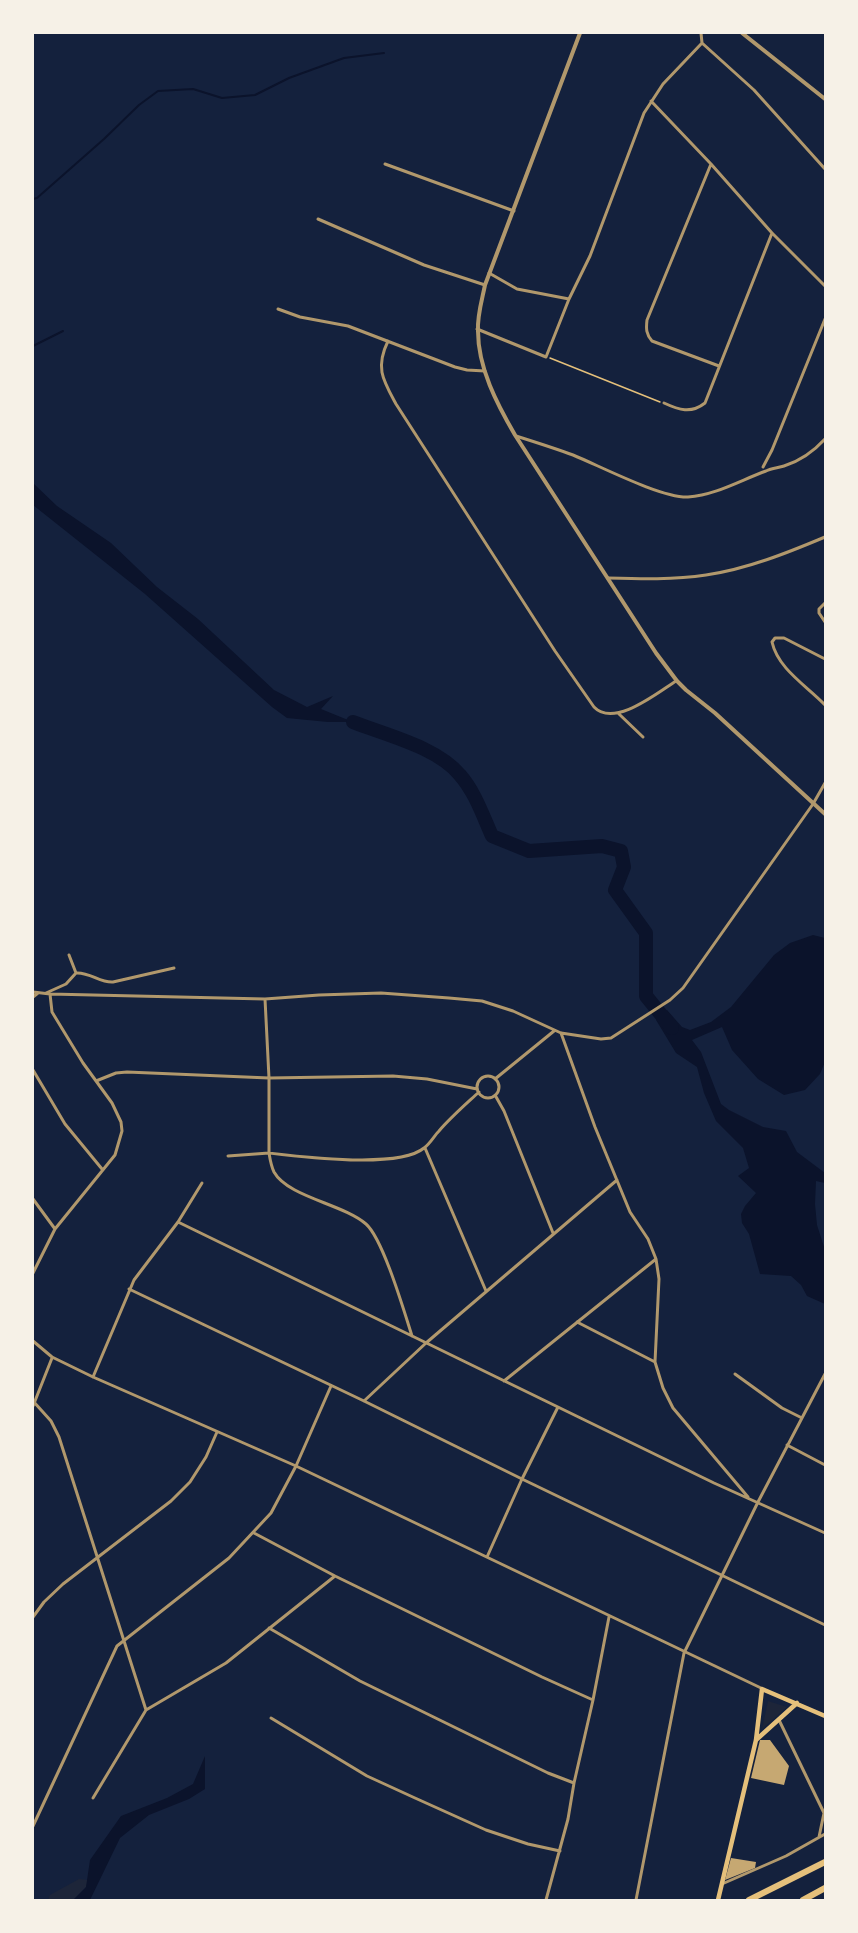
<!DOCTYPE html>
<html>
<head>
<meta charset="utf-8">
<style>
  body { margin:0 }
  #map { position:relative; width:858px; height:1933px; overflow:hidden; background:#14213d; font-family:Karla,sans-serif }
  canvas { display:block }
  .frame { position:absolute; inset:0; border:34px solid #f6f1e7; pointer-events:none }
</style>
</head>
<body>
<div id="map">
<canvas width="858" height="1933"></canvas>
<div class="frame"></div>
</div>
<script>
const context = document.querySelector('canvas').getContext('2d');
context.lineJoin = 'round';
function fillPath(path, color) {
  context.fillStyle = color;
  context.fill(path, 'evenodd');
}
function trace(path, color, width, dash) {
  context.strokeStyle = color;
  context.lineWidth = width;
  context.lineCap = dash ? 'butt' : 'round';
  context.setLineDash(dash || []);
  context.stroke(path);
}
fillPath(new Path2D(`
  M 768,1701 L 787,1707 L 762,1729 Z
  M 79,1879 L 88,1880 L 86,1887 L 73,1900 L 48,1900 L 50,1895 Z`), '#1d2539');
fillPath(new Path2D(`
  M 33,483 L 57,506 L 111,543 L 157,587 L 198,619 L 274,690 L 307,707 L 333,696 L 321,709 L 353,722 L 328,722 L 287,718 L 272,707 L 145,594 L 33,505 Z
  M 813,935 L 825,938 L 825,1062 L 820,1074 L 805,1090 L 784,1095 L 758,1079 L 732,1050 L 722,1027 L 692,1040 L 701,1052 L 721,1104 L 729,1110 L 763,1127 L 786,1131 L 797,1152 L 825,1173 L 825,1183 L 816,1181 L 815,1204 L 817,1225 L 825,1250 L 825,1304 L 807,1296 L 801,1285 L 791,1276 L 760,1274 L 749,1234 L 742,1223 L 741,1214 L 745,1206 L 756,1193 L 738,1176 L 749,1168 L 743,1148 L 716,1121 L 704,1093 L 697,1067 L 676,1053 L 656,1020 L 667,1010 L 682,1027 L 690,1030 L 711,1022 L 731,1007 L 774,955 L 790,943 Z
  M 205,1756 L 205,1789 L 189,1799 L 149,1815 L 120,1838 L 90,1900 L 73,1900 L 86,1887 L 90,1860 L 121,1816 L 167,1798 L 193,1784 Z`), '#0b132b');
trace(new Path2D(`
  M 33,199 L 37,198 L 104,139 L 139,105 L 158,91 L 193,89 L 222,98 L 255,95 L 289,78 L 344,58 L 384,53
  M 33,346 L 63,331`), '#0b132b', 2);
trace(new Path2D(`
  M 353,722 C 386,735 437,747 460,775 C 475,792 483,816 492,836 L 529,851 L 602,846 L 621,851 L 624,867 L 615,890 L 646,933 L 646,996 L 672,1028`), '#0b132b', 14);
fillPath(new Path2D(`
  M 760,1740 L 770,1740 L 789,1766 L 784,1785 L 751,1778 Z
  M 731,1858 L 756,1862 L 755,1868 L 725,1880 Z`), '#c6a872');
trace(new Path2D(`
  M 550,358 L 660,402`), '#e5c07b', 1.5);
trace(new Path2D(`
  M 702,43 L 754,90 L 825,169
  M 651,101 L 711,164 L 772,233 L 825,286
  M 385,164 L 514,211
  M 711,164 L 647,320 C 646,329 646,334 652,341 L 719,366
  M 318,219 L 424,265 L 485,285
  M 489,273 L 517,289 L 569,299 L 590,256 L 644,113 L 663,84 L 702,43 L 701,33
  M 278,309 L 300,317 L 348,326 L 455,367 L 467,370 L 485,371
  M 477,329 L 546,357 L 569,299
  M 388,341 C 375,368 383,380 396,404 L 555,651 L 594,707 C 614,728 657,693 676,681
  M 664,403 C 679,410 691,414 705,403 L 772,233
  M 516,436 C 535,442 554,448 573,455 C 600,466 661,498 688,497 C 716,495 741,480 766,471 C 772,468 778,468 784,466 C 800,461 814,451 825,439
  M 763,467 L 772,450 L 825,319
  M 608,578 C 640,579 674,580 706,575 C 747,569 787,553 825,537
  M 825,603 L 819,609 L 819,613 L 825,622
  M 825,659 L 784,638 L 775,638 L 772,642 C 778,669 807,686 825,705
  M 619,714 L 643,737
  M 69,955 L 76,973
  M 33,992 L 50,994 L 265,999 L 319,995 L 381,993 L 449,998 L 482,1001 L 513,1011 L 561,1033 L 601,1039 L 611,1038 L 670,1000 L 683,988 L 813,804 L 825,783
  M 46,993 L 66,984 L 76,973 C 90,972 100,983 113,982 L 174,968
  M 33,997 L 38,993
  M 265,999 L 269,1078 L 269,1153 C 302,1157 399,1169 424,1148 C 430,1144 434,1136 439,1131 C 451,1117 465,1105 479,1092
  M 561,1033 L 595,1127 L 630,1212 L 648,1239 L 656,1259 L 659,1279 L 655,1362 L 663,1388 L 673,1408 L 748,1497
  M 33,1070 L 65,1124 L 102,1169
  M477 1087a11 11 0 1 1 22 0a11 11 0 1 1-22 0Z
  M 495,1079 L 554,1031
  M 96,1081 L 116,1073 L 127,1072 L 269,1078 L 393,1076 L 427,1079 L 477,1089
  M 495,1095 L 504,1111 L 553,1233
  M 425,1148 L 486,1291
  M 228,1156 L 269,1153 C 270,1159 271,1166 274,1172 C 288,1197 343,1204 366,1224 C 383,1239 404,1311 412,1336
  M 33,1199 L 55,1229
  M 178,1222 L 714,1483 L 825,1533
  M 33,1273 L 55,1229 L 115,1155 L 122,1131 L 121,1122 L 112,1103 L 83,1063 L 52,1012 L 50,994
  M 129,1289 L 364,1401 L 522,1479 L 825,1625
  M 577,1322 L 655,1362
  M 33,1341 L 52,1357 L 93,1377 L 296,1466 L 761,1688
  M 735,1374 L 782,1408 L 802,1418
  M 93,1377 L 134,1280 L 178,1222 L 202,1183
  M 504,1381 L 656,1259
  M 33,1401 L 51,1421 L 59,1437 L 146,1710
  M 364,1401 L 426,1343 L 617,1180
  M 33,1406 L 52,1358
  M 787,1445 L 825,1465
  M 254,1533 L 335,1576 L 542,1677 L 593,1700
  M 487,1557 L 522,1479 L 558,1407
  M 33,1617 L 44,1602 L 63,1584 L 171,1501 L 190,1482 L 206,1457 L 217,1432
  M 269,1628 L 360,1681 L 548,1773 L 574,1783
  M 271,1718 L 367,1776 L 415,1798 L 486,1830 L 528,1844 L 560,1851
  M 779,1720 L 824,1813 L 819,1837
  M 93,1798 L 146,1710 L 226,1663 L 335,1576
  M 33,1826 L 117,1646 L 229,1558 L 271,1513 L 296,1466 L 331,1386
  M 722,1884 L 786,1856 L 825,1834
  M 546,1900 L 568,1819 L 574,1783 L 593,1700 L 609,1617
  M 636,1900 L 684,1653 L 758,1502 L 825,1374`), '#b1986c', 3);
trace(new Path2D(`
  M 580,33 L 485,285 C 482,300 477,316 478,331 C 478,368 497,404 515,435 L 656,653 L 677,681 L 686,690 L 715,713 L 825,814
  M 742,33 L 825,99`), '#b1986c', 4);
trace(new Path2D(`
  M 756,1740 L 797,1703
  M 718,1900 L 756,1740 L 762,1689 L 825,1716`), '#e5c07b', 4.5);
trace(new Path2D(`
  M 749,1900 L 825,1862
  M 803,1900 L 825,1888`), '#e5c07b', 6);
</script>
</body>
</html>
